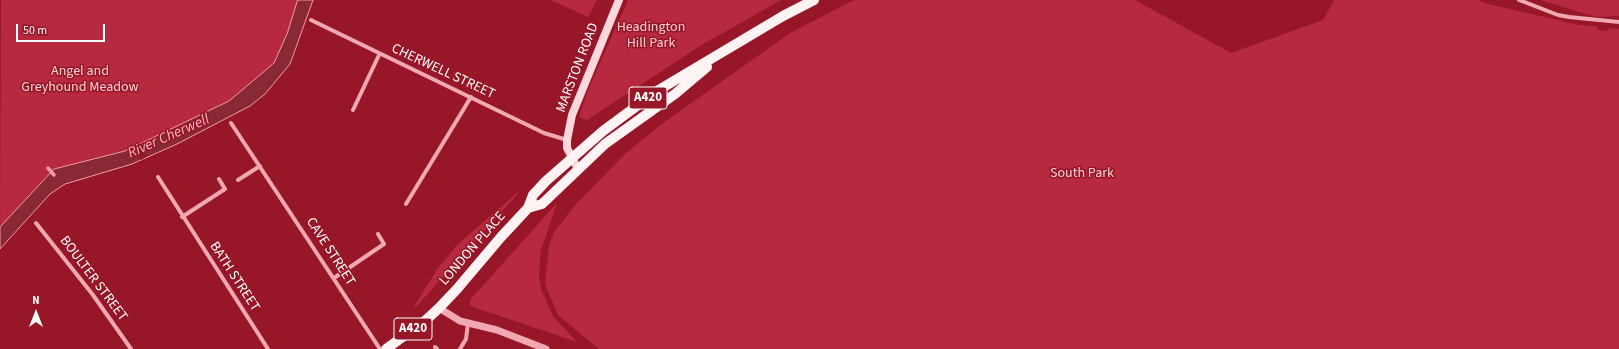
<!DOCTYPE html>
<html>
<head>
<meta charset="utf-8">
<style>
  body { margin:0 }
  #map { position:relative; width:1619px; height:349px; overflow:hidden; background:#971627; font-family:"Source Sans 3",sans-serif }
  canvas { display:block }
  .north { position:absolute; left:16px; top:293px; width:40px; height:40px; -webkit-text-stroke:3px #971627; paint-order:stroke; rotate:0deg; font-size:11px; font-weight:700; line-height:16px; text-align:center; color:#fff }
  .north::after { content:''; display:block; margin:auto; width:14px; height:18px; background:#fff; clip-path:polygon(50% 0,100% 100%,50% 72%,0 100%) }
  .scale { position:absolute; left:16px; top:24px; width:89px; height:18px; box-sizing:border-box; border:2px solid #fff; border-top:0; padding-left:5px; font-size:12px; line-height:14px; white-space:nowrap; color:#fff; -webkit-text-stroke:3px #971627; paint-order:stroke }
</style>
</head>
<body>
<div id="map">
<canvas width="1619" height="349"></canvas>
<div class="north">N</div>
<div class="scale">50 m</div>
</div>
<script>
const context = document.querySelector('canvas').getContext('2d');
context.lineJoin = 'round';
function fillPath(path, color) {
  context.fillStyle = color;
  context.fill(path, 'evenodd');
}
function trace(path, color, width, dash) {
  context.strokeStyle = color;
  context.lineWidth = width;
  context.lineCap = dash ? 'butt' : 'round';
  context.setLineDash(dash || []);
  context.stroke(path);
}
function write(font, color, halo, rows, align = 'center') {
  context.font = font + ' "Source Sans 3",sans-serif';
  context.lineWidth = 3;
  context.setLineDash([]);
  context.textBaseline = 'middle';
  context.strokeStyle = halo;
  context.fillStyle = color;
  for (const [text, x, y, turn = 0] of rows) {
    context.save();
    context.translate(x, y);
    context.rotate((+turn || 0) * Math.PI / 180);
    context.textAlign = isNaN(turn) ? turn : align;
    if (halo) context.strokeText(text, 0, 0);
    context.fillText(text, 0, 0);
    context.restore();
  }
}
fillPath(new Path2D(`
  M 298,0 L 287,34 L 274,63 L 229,101 L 125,151 L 54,169 L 0,227 L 1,0 Z
  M 551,0 L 597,0 L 588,17 Z
  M 628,0 L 781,0 L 700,46 L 587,120 L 579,117 L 588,90 Z
  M 854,0 L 1135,0 L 1231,53 L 1323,20 L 1334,0 L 1478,0 L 1488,4 L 1579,25 L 1596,26 L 1599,30 L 1607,31 L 1609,28 L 1619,29 L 1619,349 L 599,349 L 558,315 L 546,287 L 545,282 L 549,245 L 554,232 L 577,203 L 626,153 L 659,126 L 790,33 Z
  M 1540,0 L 1619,0 L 1619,16 L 1596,17 Z
  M 519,191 L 516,196 L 417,306 L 413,308 L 438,268 L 458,244 Z
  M 557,203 L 541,250 L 539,274 L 541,289 L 553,316 L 577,342 L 470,306 L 470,300 Z`), '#b6293e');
const water = new Path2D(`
  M 298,0 L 313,0 L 290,64 L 265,94 L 250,106 L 177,144 L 132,164 L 65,184 L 50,194 L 0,249 L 0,227 L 54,169 L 125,151 L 229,101 L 274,63 L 287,34 Z`);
fillPath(water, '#892935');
trace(water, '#f49ba9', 1);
fillPath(new Path2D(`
  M 142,143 L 146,157 L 141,160 L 136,146 Z`), '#971627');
trace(new Path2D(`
  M 48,168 L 54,175`), '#f49ba9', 3.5);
trace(new Path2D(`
  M 1519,0 L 1558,15 L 1569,17 L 1619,22
  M 311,20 L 544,133 L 567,140
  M 353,110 L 379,55
  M 231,123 L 380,349
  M 158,177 L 268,349
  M 238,180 L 260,166
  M 406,204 L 471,97
  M 182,217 L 225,189 L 219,179
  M 36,223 L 93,295 L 131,349
  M 334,278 L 384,244 L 378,234
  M 435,347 L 437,349
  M 460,349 L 466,339 L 468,323`), '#f2a8b3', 4);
trace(new Path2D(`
  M 439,308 L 460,321 L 497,330 L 546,349`), '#f2a8b3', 7);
trace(new Path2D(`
  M 578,169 L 567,148 L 567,140 L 572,115 L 619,0`), '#fcd7dc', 8);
trace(new Path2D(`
  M 528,208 L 542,204 L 605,144 L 675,94 L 707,67
  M 386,349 L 426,320 L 439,308 L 457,289 L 501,237 L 528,208 L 533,195 L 546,181 L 603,131 L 657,91 L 783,16 L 814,0`), '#fff3f4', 10);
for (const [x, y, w] of [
  [648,98,38],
  [413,329,38]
]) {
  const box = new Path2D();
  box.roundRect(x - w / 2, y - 11, w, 22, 3);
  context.fillStyle = '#971627';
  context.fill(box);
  trace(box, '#fff', 1);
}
write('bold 13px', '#fff', null, [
  ["A420",648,98],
  ["A420",413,329]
]);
write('14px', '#fcd0d7', '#971627', [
  ["Headington",651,28],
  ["Hill Park",651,44],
  ["Angel and",80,72],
  ["Greyhound Meadow",80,88],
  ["South Park",1082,174]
]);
write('14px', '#fff', '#971627', [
  ["MARSTON ROAD",578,68,-69],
  ["CHERWELL STREET",443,72,25],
  ["LONDON PLACE",473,249,-49],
  ["CAVE STREET",330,252,57],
  ["BATH STREET",234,277,57],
  ["BOULTER STREET",93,279,53]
]);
write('italic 15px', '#f8b5bf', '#971627', [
  ["River Cherwell",169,137,-24]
]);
</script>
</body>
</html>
